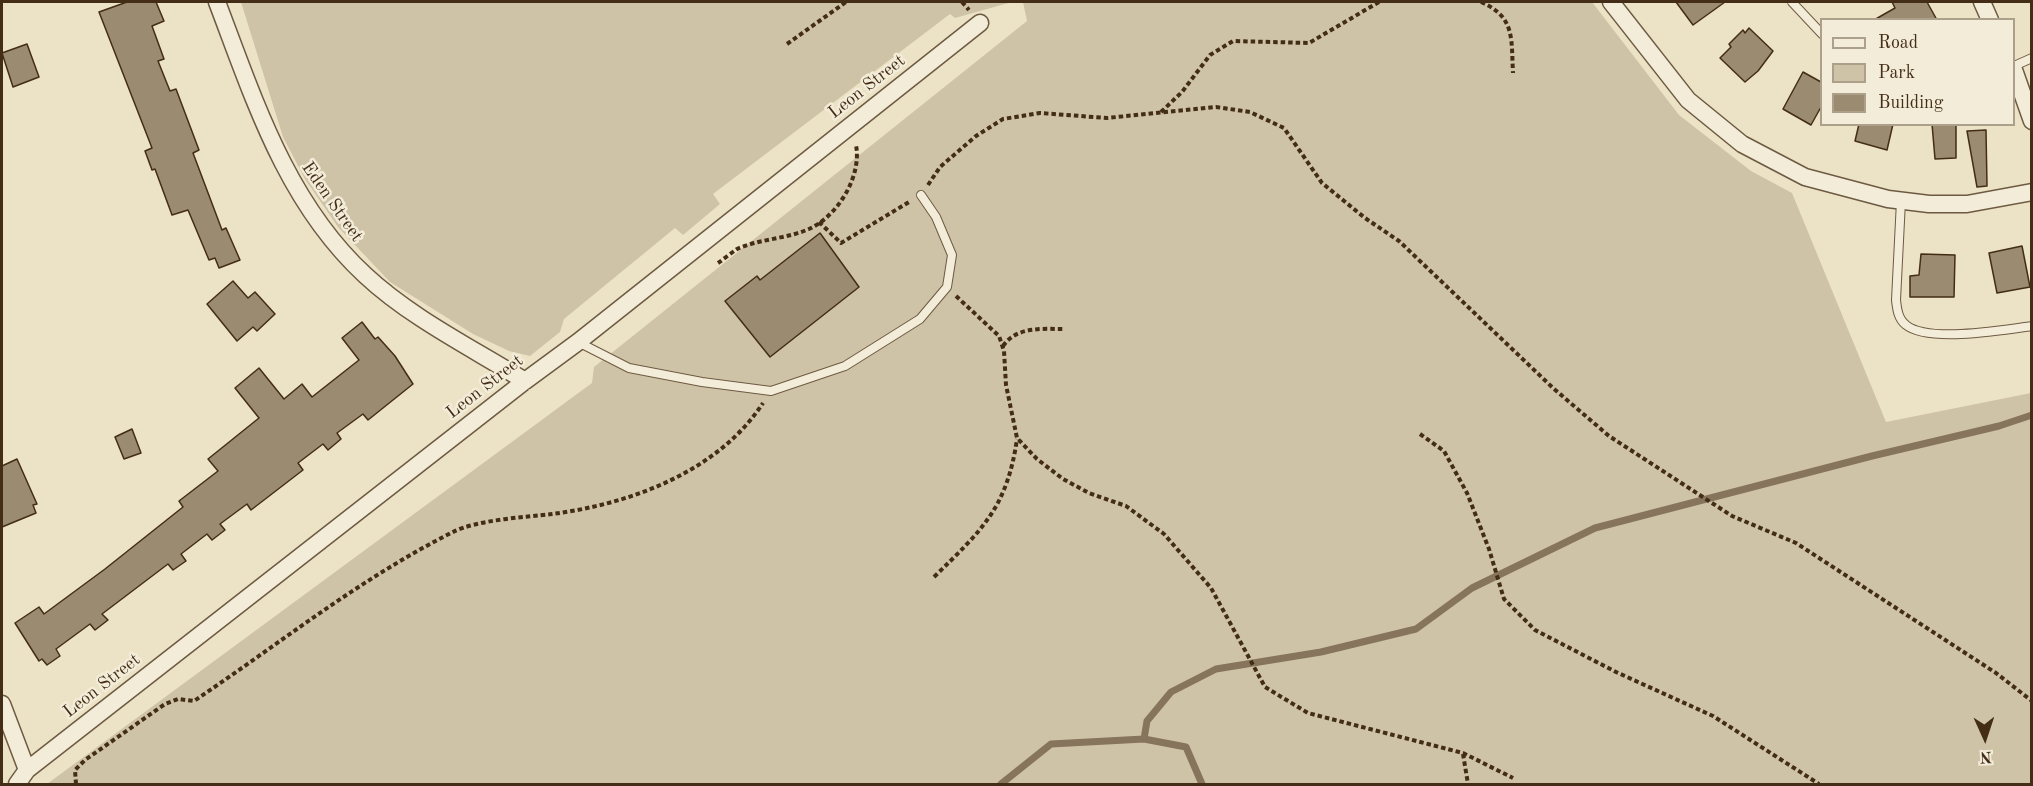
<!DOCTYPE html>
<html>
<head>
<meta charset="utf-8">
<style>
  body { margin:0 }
  #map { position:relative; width:2033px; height:786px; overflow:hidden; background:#ece2c5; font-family:"Old Standard TT",serif }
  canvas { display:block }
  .frame { position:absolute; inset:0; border:3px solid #432d16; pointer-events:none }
  .legend { position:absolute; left:1820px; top:18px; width:195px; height:108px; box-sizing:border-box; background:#f3ecd9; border:2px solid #ada08b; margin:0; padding:8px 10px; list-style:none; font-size:18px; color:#432d16 }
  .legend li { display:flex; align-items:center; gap:12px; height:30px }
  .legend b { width:30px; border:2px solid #ada08b }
  .north { position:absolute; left:1955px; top:708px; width:60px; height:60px; -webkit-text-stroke:4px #f3ecd9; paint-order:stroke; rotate:177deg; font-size:16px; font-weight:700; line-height:24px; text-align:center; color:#432d16 }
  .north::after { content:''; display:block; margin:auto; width:21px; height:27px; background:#432d16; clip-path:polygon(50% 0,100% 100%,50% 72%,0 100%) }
</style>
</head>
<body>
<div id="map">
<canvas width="2033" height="786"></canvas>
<div class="frame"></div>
<ul class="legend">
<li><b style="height:8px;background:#f3ecd9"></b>Road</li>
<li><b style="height:16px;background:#cfc3a7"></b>Park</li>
<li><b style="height:16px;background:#9b8b71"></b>Building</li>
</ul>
<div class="north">N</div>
</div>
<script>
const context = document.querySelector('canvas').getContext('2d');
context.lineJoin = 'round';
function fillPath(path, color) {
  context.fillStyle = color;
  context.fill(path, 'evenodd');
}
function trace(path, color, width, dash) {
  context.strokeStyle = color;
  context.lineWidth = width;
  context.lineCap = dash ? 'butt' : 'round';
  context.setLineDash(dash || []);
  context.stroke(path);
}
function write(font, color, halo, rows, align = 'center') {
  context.font = font + ' "Old Standard TT",serif';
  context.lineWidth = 5;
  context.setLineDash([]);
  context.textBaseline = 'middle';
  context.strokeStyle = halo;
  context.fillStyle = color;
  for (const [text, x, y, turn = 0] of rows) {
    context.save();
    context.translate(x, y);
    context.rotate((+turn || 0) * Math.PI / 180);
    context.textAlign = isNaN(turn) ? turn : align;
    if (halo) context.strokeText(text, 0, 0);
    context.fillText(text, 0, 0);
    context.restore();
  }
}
fillPath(new Path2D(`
  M 241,2 L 1012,2 L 955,18 L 950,14 L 713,194 L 720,204 L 683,235 L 675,228 L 564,319 L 560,332 L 530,356 L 509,351 L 473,334 L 390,282 L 338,227 L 305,179 L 283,137 Z
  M 1023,2 L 1592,2 L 1679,115 L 1751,171 L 1792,193 L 1886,422 L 2031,393 L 2031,784 L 47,784 L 592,383 L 594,367 L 1027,21 Z`), '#cfc3a7');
trace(new Path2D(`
  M 1144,739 L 1147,721 L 1171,692 L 1216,669 L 1321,652 L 1416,629 L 1472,588 L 1595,528 L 1872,456 L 1999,426 L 2032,415
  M 1001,784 L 1051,744 L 1144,739 L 1186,747 L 1202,784`), '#86745c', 7);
const building = new Path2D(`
  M 127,2 L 156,2 L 164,21 L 152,26 L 164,59 L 158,61 L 170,91 L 176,89 L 199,150 L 193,153 L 222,230 L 226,228 L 240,260 L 219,268 L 215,258 L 209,260 L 188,210 L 172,215 L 155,169 L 152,170 L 145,151 L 152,148 L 99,12 Z
  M 1676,2 L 1725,2 L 1693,25 Z
  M 1892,2 L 1927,2 L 1937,20 L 1874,20 L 1895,8 Z
  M 1749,28 L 1773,51 L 1758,71 L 1745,82 L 1720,58 L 1731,47 L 1729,44 L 1743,30 L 1745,33 Z
  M 27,44 L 39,77 L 13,87 L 2,53 Z
  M 1803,72 L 1821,82 L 1821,107 L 1811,125 L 1783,109 Z
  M 1859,124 L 1893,124 L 1887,150 L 1855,141 Z
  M 1932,124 L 1956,124 L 1956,158 L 1935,159 Z
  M 1986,130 L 1987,186 L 1977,187 L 1967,131 Z
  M 820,233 L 859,287 L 770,357 L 725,301 L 757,276 L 760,280 Z
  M 2022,246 L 2030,287 L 1997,293 L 1989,253 Z
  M 1921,254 L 1955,255 L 1954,297 L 1910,297 L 1910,276 L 1919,275 Z
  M 233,281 L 248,298 L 255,292 L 275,314 L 257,331 L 253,327 L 237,341 L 207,304 Z
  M 362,322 L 375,339 L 378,337 L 395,356 L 413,384 L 368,420 L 363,414 L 337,433 L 341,439 L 328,450 L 323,444 L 298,463 L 303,470 L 251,510 L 247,504 L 220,524 L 225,530 L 212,540 L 207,534 L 181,554 L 186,561 L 173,570 L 168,564 L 102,614 L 108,620 L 95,630 L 90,624 L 56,649 L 60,656 L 47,665 L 42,659 L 39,661 L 15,623 L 39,607 L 44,614 L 105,569 L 183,507 L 179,501 L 218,471 L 208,459 L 259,418 L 235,388 L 259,368 L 284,399 L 302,384 L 312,397 L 359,360 L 342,338 Z
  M 132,429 L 141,453 L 124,459 L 115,437 Z
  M 17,459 L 37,504 L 33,505 L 36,513 L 2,527 L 2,466 Z`);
fillPath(building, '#9b8b71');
trace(building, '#432d16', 1.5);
const service = new Path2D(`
  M 1792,2 L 1822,34
  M 2014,66 L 2032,58
  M 1901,201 L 1896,300 C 1897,309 1898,319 1906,325 C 1928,343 2004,330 2032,326
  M 578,342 L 629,368 L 702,382 L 771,391 L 845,366 L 920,319 L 947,287 L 952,255 L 936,217 L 921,195`);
const minor = new Path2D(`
  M 217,2 C 254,99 286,202 365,275 C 411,318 472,348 525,381
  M 1611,2 L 1688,100 L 1742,144 L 1805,177 L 1888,199 L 1929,204 L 1967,204 L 2032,192
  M 1982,2 L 1990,20
  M 2014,70 L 2032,121
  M 2,704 L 27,770
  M 17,784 L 27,770 L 525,381 L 578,342 L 980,23`);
trace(service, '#6d5a42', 10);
trace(minor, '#6d5a42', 19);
trace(new Path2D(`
  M 962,2 L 969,10
  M 1481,2 C 1516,17 1511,40 1513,73
  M 787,44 L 846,2
  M 1161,112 L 1182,92 L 1210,55 L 1233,41 L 1309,43 L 1379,2
  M 928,185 L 940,167 L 976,136 L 1003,119 L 1040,113 L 1107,118 L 1216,107 L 1250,112 L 1284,128 L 1322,183 L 1365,218 L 1399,241 L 1553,388 L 1609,436 L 1732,516 L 1796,543 L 1996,673 L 2032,701
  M 819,222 L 841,243 L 909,202
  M 718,263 C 724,259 731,253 737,249 C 759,239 786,239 809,229 C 838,216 862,176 856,145
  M 956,296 L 999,336 L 1004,351 L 1006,385 L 1017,438 L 1037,459 L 1063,479 L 1089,493 L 1126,506 L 1164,534 L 1211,588 L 1265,687 L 1308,713 L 1463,753 L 1513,778
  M 1003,346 C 1017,326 1042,329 1064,329
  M 1420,434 L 1444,451 L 1467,493 L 1489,549 L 1504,599 L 1535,630 L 1616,672 L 1713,716 L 1819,784
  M 934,577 C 982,530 1007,508 1017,439
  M 1463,754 L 1468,784
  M 76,784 L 75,770 L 85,760 L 165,704 L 178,699 L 194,701 C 279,644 361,578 453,532 C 476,520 525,517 552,514 C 630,504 718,472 763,403`), '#432d16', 4, [4.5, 3]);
trace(service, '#f3ecd9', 8);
trace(minor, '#f3ecd9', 16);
write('18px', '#432d16', '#f3ecd9', [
  ["Leon Street",867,87,-38],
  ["Eden Street",332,202,55],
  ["Leon Street",485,387,-38],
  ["Leon Street",102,686,-38]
]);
</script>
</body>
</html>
